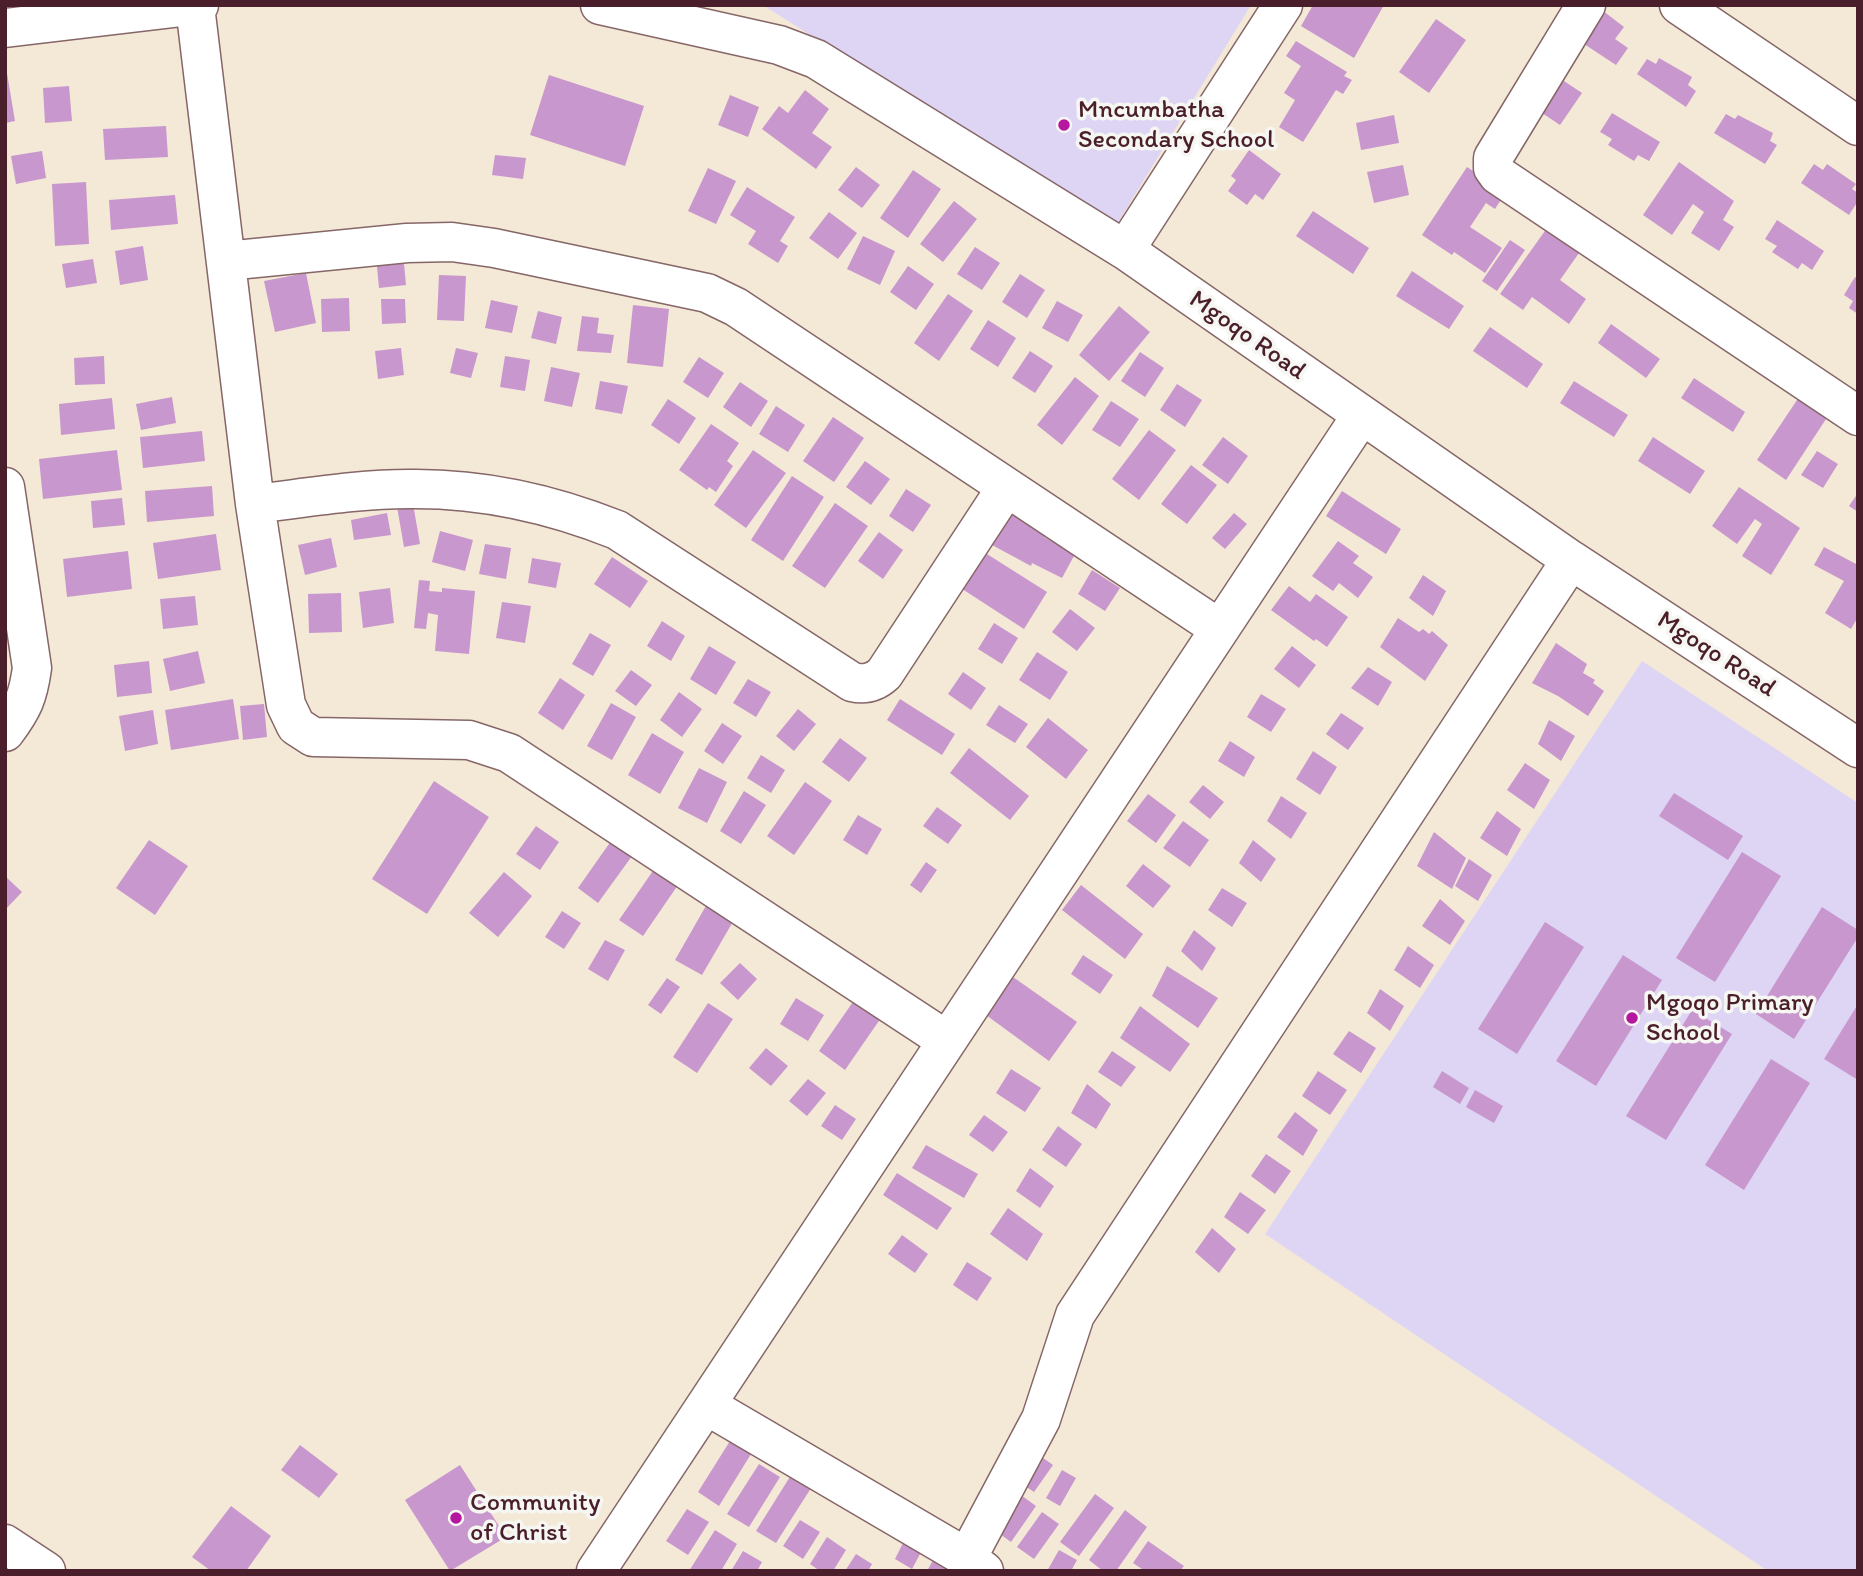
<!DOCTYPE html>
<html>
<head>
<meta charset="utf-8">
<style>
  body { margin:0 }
  #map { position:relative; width:1863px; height:1576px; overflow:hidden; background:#f4e9d7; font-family:Itim,sans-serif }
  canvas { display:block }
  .frame { position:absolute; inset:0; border:7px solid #4a1f2b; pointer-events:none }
</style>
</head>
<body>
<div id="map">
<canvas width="1863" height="1576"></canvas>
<div class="frame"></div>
</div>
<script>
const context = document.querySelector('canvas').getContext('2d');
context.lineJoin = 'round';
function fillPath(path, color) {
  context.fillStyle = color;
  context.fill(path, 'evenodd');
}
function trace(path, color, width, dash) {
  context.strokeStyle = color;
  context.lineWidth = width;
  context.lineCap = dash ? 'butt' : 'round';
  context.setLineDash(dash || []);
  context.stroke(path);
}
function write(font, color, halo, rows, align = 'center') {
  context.font = font + ' Itim,sans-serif';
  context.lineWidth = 7;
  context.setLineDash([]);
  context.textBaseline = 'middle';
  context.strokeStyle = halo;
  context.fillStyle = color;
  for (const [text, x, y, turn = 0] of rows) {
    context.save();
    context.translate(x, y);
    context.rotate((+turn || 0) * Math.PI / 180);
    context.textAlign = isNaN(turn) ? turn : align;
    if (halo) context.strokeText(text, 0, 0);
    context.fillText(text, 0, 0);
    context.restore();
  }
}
fillPath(new Path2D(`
  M 763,5 L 1251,5 L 1114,229 Z
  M 1642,661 L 1858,803 L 1858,1571 L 1768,1571 L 1265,1234 Z`), '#ded5f5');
fillPath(new Path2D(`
  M 1313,5 L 1384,5 L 1354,58 L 1301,26 Z
  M 1598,7 L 1624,27 L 1615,39 L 1628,48 L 1616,65 L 1575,38 Z
  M 1436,19 L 1466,40 L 1429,93 L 1399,72 Z
  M 1296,41 L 1347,72 L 1344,76 L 1352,80 L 1343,94 L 1336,90 L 1303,142 L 1279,127 L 1295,100 L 1284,93 L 1301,66 L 1286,56 Z
  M 1659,58 L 1692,77 L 1688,85 L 1696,91 L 1686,107 L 1637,74 L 1647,59 L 1656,64 Z
  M 5,61 L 15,121 L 5,123 Z
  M 549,75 L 644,106 L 625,166 L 530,135 Z
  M 1555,75 L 1582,93 L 1560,125 L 1533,107 Z
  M 69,86 L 72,121 L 45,123 L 43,88 Z
  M 805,90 L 829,109 L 812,133 L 832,147 L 816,169 L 762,129 L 779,106 L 788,113 Z
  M 730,95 L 759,107 L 748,137 L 718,125 Z
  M 1612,113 L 1660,142 L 1649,161 L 1638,155 L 1634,161 L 1608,145 L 1612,139 L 1600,132 Z
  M 1726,114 L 1735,119 L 1738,115 L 1773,133 L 1770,141 L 1777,145 L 1765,164 L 1714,133 Z
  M 1394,115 L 1399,143 L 1361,150 L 1356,123 Z
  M 166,126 L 168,157 L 105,160 L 103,129 Z
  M 1249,150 L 1281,174 L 1263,200 L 1255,194 L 1247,205 L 1228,191 L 1236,180 L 1231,176 Z
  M 42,151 L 46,178 L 16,184 L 11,156 Z
  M 495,155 L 526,158 L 523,179 L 492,175 Z
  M 1679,162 L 1734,201 L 1723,220 L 1734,227 L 1719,251 L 1691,233 L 1704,212 L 1693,204 L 1672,235 L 1643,215 Z
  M 1814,164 L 1823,170 L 1827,164 L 1856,184 L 1852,189 L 1858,193 L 1858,201 L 1849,215 L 1801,183 Z
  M 1403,165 L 1409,195 L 1374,203 L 1367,172 Z
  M 856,167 L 880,185 L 862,208 L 838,190 Z
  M 1467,167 L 1496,186 L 1504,195 L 1495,209 L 1486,203 L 1470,227 L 1502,248 L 1485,273 L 1454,252 L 1452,255 L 1422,235 Z
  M 708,168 L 736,181 L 716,224 L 688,211 Z
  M 913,170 L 941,189 L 908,238 L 880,218 Z
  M 86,182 L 89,244 L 55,246 L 52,184 Z
  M 747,187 L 795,217 L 780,241 L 788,246 L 778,263 L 748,244 L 756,231 L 730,215 Z
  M 175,195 L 178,224 L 111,230 L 109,200 Z
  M 954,201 L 977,219 L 943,262 L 920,244 Z
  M 1313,211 L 1369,248 L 1353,274 L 1296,236 Z
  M 829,212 L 857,233 L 838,259 L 809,238 Z
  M 1777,220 L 1824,251 L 1812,270 L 1802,263 L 1798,269 L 1772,252 L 1777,246 L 1765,239 Z
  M 1547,228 L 1569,243 L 1567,245 L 1579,253 L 1560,280 L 1586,299 L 1569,324 L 1532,297 L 1523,310 L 1500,294 Z
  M 863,236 L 895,251 L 880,285 L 847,269 Z
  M 1510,240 L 1525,250 L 1497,291 L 1482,281 Z
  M 143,246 L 148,280 L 120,285 L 115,251 Z
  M 975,247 L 1000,263 L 982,290 L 957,274 Z
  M 403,253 L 406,285 L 379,288 L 376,256 Z
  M 93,259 L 97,283 L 66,288 L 62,264 Z
  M 908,266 L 934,284 L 916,310 L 890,292 Z
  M 1412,271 L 1464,306 L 1449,329 L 1396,296 Z
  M 306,273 L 316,323 L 275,332 L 264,281 Z
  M 1020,274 L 1045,290 L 1027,318 L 1002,302 Z
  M 439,275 L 466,276 L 464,321 L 437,320 Z
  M 1855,277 L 1858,279 L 1858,314 L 1849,308 L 1853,301 L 1844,295 Z
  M 948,294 L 973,311 L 939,361 L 914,343 Z
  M 349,298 L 350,331 L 322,332 L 321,299 Z
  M 381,299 L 405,299 L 406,323 L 382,324 Z
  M 491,300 L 518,306 L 512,333 L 485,328 Z
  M 1057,301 L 1083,315 L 1068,342 L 1042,328 Z
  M 633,305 L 669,309 L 663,367 L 627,363 Z
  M 1119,306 L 1150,332 L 1109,381 L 1079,355 Z
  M 538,311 L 562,317 L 556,344 L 531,338 Z
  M 582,316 L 599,318 L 597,333 L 614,335 L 611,353 L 577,351 Z
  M 988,320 L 1016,338 L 998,367 L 970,349 Z
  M 1611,324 L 1660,359 L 1646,378 L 1598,343 Z
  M 1490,327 L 1543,364 L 1527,388 L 1473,351 Z
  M 401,348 L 404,375 L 378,379 L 375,351 Z
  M 456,348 L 478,353 L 471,378 L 450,373 Z
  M 1030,351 L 1053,366 L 1035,393 L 1012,378 Z
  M 1140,352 L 1164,368 L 1145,397 L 1121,381 Z
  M 104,356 L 105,384 L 75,385 L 74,358 Z
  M 505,356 L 530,360 L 525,391 L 500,387 Z
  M 699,357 L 724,373 L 708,398 L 683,382 Z
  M 551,367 L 580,373 L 572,407 L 544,401 Z
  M 1075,377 L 1099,396 L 1062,445 L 1037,425 Z
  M 1694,378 L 1745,412 L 1733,432 L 1681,398 Z
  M 600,381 L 628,386 L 622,414 L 595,409 Z
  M 1574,381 L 1628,415 L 1614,437 L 1560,403 Z
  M 740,382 L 768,401 L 751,427 L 723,407 Z
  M 1177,384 L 1202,400 L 1185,427 L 1160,410 Z
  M 172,397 L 176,423 L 141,430 L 136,404 Z
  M 1799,397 L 1828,416 L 1786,480 L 1757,460 Z
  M 112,398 L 115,429 L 61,435 L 59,404 Z
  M 668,399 L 696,418 L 679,444 L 651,425 Z
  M 1111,401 L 1139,419 L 1120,447 L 1092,430 Z
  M 776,406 L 805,425 L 788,452 L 759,434 Z
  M 833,417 L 864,438 L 834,482 L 803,461 Z
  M 711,424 L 739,443 L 727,461 L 733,466 L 716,492 L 709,487 L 707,490 L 679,470 Z
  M 1149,430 L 1176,450 L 1139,500 L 1112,479 Z
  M 202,431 L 205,461 L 143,468 L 140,437 Z
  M 1223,437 L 1248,456 L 1228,484 L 1202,465 Z
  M 1653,437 L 1705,471 L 1690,494 L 1638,461 Z
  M 117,450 L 122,490 L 43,499 L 39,459 Z
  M 753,450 L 786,473 L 746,528 L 714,505 Z
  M 1817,451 L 1838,464 L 1823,488 L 1801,475 Z
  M 865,461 L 890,479 L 871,505 L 846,487 Z
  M 1191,465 L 1217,485 L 1187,524 L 1161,504 Z
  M 792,476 L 824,497 L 783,561 L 751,540 Z
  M 212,486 L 214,516 L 147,522 L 145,491 Z
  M 1739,487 L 1800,528 L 1771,575 L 1742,556 L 1762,524 L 1755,519 L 1737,544 L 1712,526 Z
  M 906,489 L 931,505 L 913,532 L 889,516 Z
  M 1342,491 L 1401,529 L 1386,554 L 1326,516 Z
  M 1858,493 L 1858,512 L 1849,506 Z
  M 122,498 L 125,525 L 93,528 L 91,501 Z
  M 412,498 L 420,544 L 404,547 L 396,501 Z
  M 835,503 L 868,526 L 825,588 L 792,566 Z
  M 1010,510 L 1048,530 L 1044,537 L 1075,554 L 1062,578 L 1032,563 L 1031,566 L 992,545 Z
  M 387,513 L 391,535 L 354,540 L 351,520 Z
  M 1234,513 L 1247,524 L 1225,549 L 1212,538 Z
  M 440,531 L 473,540 L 465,571 L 432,562 Z
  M 879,532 L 903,550 L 883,579 L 858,561 Z
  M 216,534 L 221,570 L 158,579 L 153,543 Z
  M 331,538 L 337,567 L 305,575 L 298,545 Z
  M 1338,541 L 1359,556 L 1353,563 L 1373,577 L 1358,598 L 1339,583 L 1333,591 L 1312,576 Z
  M 485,544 L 511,548 L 506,579 L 479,574 Z
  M 1824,547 L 1858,565 L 1858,617 L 1851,629 L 1825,613 L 1844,581 L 1814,565 Z
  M 979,549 L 1047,592 L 1024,629 L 956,585 Z
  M 128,551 L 132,589 L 67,597 L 63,559 Z
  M 612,557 L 648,581 L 630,608 L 594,584 Z
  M 532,558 L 561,563 L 556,588 L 528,583 Z
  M 1092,570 L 1120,588 L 1105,611 L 1078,594 Z
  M 1423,575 L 1446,591 L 1433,616 L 1409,598 Z
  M 419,580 L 430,581 L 429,591 L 442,592 L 442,588 L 475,591 L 469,654 L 435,651 L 438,615 L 428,613 L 426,629 L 414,628 Z
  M 1289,586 L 1310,602 L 1316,594 L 1348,617 L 1327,647 L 1316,639 L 1314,641 L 1271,610 Z
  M 390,588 L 394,623 L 363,628 L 359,592 Z
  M 341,593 L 342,632 L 309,633 L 308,594 Z
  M 195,596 L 198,625 L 163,629 L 160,599 Z
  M 502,602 L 531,606 L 525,643 L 496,638 Z
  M 1070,609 L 1095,628 L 1077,651 L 1052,632 Z
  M 1398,618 L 1419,632 L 1423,629 L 1429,634 L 1432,631 L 1448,645 L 1425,681 L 1380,647 Z
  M 662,621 L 685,636 L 671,661 L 647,646 Z
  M 994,623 L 1018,638 L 1002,664 L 978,649 Z
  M 590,633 L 611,645 L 593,676 L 572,664 Z
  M 1556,643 L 1587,664 L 1583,673 L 1595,680 L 1593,683 L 1604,691 L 1588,716 L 1558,696 L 1532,683 Z
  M 709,646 L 736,662 L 716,695 L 690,679 Z
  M 1292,646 L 1316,665 L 1299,688 L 1274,669 Z
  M 198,651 L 205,683 L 170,691 L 163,659 Z
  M 1037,652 L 1068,672 L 1050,700 L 1019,680 Z
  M 149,661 L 152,693 L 117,697 L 114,665 Z
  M 1368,667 L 1392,682 L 1378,706 L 1351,688 Z
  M 631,670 L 652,685 L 636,706 L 615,691 Z
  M 963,672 L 986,688 L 971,710 L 948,694 Z
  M 560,678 L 585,695 L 563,730 L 538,713 Z
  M 748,679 L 771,692 L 756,717 L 733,703 Z
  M 679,692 L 702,709 L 682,737 L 660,720 Z
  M 1261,694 L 1286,709 L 1271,732 L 1247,717 Z
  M 233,699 L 239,739 L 171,750 L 165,710 Z
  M 900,699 L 955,734 L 942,755 L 887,720 Z
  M 611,703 L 636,717 L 612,760 L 587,746 Z
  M 264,704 L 267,737 L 243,740 L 240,706 Z
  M 999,705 L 1028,724 L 1015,743 L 986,725 Z
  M 798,709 L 816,724 L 794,751 L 776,736 Z
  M 153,710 L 158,744 L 125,751 L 119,716 Z
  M 1341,713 L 1364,728 L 1348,750 L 1326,734 Z
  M 1048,718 L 1088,750 L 1066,779 L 1026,747 Z
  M 1549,720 L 1575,736 L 1561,761 L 1538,744 Z
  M 722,723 L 742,736 L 723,764 L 704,751 Z
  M 652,733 L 684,752 L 660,794 L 628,775 Z
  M 840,738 L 867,758 L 849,782 L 822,762 Z
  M 1230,741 L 1255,757 L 1244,777 L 1218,761 Z
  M 969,748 L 1029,796 L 1010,820 L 950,773 Z
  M 1313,751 L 1337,767 L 1320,795 L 1296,779 Z
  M 761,755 L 785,770 L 771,793 L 747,778 Z
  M 1525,763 L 1550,780 L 1534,809 L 1507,790 Z
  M 699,768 L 727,782 L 707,823 L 678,808 Z
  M 434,781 L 489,817 L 427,914 L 372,879 Z
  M 805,782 L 832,801 L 794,855 L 767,836 Z
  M 1203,785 L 1224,802 L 1210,819 L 1189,802 Z
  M 744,791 L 766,805 L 741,844 L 720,831 Z
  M 1674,793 L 1743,836 L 1728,860 L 1659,816 Z
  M 1148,794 L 1176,815 L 1156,843 L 1127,821 Z
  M 1281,796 L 1307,813 L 1291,839 L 1267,821 Z
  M 937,807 L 962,825 L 948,844 L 923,826 Z
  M 1497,811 L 1521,829 L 1507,856 L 1480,838 Z
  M 858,815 L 882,829 L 867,855 L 843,840 Z
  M 1183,821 L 1209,840 L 1190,867 L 1163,848 Z
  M 536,826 L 559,842 L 540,870 L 516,854 Z
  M 1434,832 L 1466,858 L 1452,889 L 1417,866 Z
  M 149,840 L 188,866 L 155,915 L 116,888 Z
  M 1253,840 L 1276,859 L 1261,882 L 1239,863 Z
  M 611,841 L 632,856 L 598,903 L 578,888 Z
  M 1742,852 L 1781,876 L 1715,982 L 1676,958 Z
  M 1469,859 L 1492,875 L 1478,901 L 1455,886 Z
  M 926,862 L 937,870 L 921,893 L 910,885 Z
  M 1143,864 L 1171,886 L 1153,908 L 1126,886 Z
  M 657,865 L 680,882 L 643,936 L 619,920 Z
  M 504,872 L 532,896 L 498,937 L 469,913 Z
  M 5,876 L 22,892 L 5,910 Z
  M 1081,885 L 1143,934 L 1125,959 L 1062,910 Z
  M 1222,888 L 1247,903 L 1232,927 L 1208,910 Z
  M 711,897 L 738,913 L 702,975 L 675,960 Z
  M 1440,899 L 1465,921 L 1450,945 L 1422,926 Z
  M 1822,907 L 1858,930 L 1858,937 L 1794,1039 L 1756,1014 Z
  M 562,911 L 581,923 L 564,949 L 545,937 Z
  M 1545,922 L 1584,947 L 1517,1054 L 1478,1029 Z
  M 1194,930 L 1216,948 L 1202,971 L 1181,951 Z
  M 605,940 L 625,950 L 608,981 L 588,969 Z
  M 1408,946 L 1434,965 L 1420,988 L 1394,970 Z
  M 1083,955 L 1113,975 L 1100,994 L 1071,974 Z
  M 1623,955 L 1662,980 L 1596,1086 L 1556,1061 Z
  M 740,963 L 757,979 L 738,1000 L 720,983 Z
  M 1167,966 L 1218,998 L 1198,1028 L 1152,996 Z
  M 1013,977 L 1077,1022 L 1049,1061 L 986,1015 Z
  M 667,978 L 680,987 L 661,1014 L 648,1005 Z
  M 1380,989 L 1404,1006 L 1390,1031 L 1367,1013 Z
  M 857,996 L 883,1015 L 845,1070 L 819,1051 Z
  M 796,998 L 824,1015 L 808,1041 L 780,1024 Z
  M 708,1003 L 733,1019 L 697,1073 L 673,1057 Z
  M 1858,1004 L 1858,1080 L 1824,1059 Z
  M 1140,1006 L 1190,1044 L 1170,1072 L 1120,1038 Z
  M 1692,1010 L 1732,1034 L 1666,1140 L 1626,1116 Z
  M 1349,1031 L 1376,1048 L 1361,1073 L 1333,1054 Z
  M 766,1048 L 788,1066 L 771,1086 L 749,1068 Z
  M 1112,1051 L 1136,1067 L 1121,1087 L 1098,1072 Z
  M 1771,1059 L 1810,1083 L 1744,1190 L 1705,1165 Z
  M 1011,1069 L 1041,1088 L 1025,1112 L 996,1093 Z
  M 1318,1071 L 1347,1090 L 1330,1115 L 1302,1096 Z
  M 1442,1071 L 1469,1088 L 1460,1104 L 1433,1087 Z
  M 808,1079 L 826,1093 L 807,1116 L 789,1101 Z
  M 1087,1084 L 1111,1104 L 1096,1129 L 1071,1113 Z
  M 1475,1090 L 1503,1106 L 1494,1123 L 1466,1107 Z
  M 835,1105 L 856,1119 L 842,1140 L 821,1126 Z
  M 1295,1112 L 1318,1130 L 1303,1156 L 1277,1137 Z
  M 984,1115 L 1008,1132 L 993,1152 L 969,1135 Z
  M 1058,1126 L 1082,1144 L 1066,1167 L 1042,1150 Z
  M 926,1145 L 978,1174 L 964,1198 L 912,1168 Z
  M 1266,1154 L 1291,1171 L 1275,1194 L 1251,1176 Z
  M 1030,1168 L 1054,1186 L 1040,1208 L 1016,1191 Z
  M 897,1173 L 952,1208 L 937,1230 L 883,1195 Z
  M 1240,1192 L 1266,1210 L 1248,1234 L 1224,1217 Z
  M 1008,1208 L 1043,1234 L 1027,1261 L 990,1234 Z
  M 1212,1228 L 1236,1249 L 1219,1273 L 1195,1252 Z
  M 902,1235 L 928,1254 L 915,1273 L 888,1254 Z
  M 967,1262 L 992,1278 L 977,1301 L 953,1285 Z
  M 730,1441 L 751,1454 L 719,1506 L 698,1492 Z
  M 300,1445 L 338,1474 L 319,1498 L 281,1470 Z
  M 1032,1450 L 1053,1465 L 1034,1492 L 1013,1478 Z
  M 759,1464 L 780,1477 L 749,1527 L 727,1514 Z
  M 460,1465 L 506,1537 L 450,1571 L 405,1500 Z
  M 1062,1470 L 1076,1478 L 1060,1506 L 1046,1498 Z
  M 793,1472 L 813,1485 L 776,1543 L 756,1531 Z
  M 1014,1490 L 1036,1506 L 1011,1542 L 989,1526 Z
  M 1095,1494 L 1114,1508 L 1079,1556 L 1060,1542 Z
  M 231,1506 L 271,1536 L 246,1571 L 211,1571 L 192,1557 Z
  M 687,1509 L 709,1522 L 688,1555 L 666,1541 Z
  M 1125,1510 L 1147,1527 L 1116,1571 L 1103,1571 L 1089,1560 Z
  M 1042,1512 L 1059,1524 L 1034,1559 L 1017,1547 Z
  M 800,1520 L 820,1532 L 803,1559 L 783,1546 Z
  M 715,1530 L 737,1544 L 721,1571 L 689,1571 Z
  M 908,1533 L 926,1543 L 912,1569 L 895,1559 Z
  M 827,1537 L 846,1550 L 833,1571 L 820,1571 L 810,1564 Z
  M 1148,1541 L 1184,1566 L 1180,1571 L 1145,1571 L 1133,1563 Z
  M 1059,1550 L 1077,1560 L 1071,1571 L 1047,1571 Z
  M 743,1551 L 762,1562 L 757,1571 L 731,1571 Z
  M 938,1551 L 953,1571 L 927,1571 Z
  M 856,1554 L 872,1564 L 868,1571 L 845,1571 Z`), '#c897cd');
const minor = new Path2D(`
  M 600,5 L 779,45 L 816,59 L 1125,250 L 1571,560 L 1858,748
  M 1586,5 L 1493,158 L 1493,168 L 1498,175 L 1858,416
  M 1679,5 L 1858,126
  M 195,6 L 255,504 L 286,705 L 296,726 L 313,737 L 469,740 L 509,753 L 946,1040
  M 5,28 L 199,5
  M 1125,250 L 1283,5
  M 226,261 L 407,243 L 452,242 L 494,248 L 707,293 L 736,307 L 1220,629
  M 5,487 L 32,668 C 28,697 23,708 5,732
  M 255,504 C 306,498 358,489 409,489 C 480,488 552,504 617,530 L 852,682 C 864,685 874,683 884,674 L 1006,488
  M 706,1405 L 967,1558 L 984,1571
  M 5,1544 L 46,1571
  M 967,1558 L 1041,1419 L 1075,1315 L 1571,560
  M 596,1571 L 1361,416`);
trace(minor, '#866667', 41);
trace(minor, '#fff', 38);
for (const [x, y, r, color] of [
  [1064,125,7,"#b5179e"],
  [1632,1018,7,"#b5179e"],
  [456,1518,7,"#b5179e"]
]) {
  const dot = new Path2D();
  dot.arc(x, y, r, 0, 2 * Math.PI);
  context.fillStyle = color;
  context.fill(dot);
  trace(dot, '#f6f6f2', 2.5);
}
write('26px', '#4a1f2b', '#f6f6f2', [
  ["Mncumbatha",1078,110],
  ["Secondary School",1078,140],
  ["Mgoqo Primary",1646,1003],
  ["School",1646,1033],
  ["Community",470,1503],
  ["of Christ",470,1533]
], 'left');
write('26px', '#4a1f2b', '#f6f6f2', [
  ["Mgoqo Road",1247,336,35],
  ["Mgoqo Road",1716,655,33]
]);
</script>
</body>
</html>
